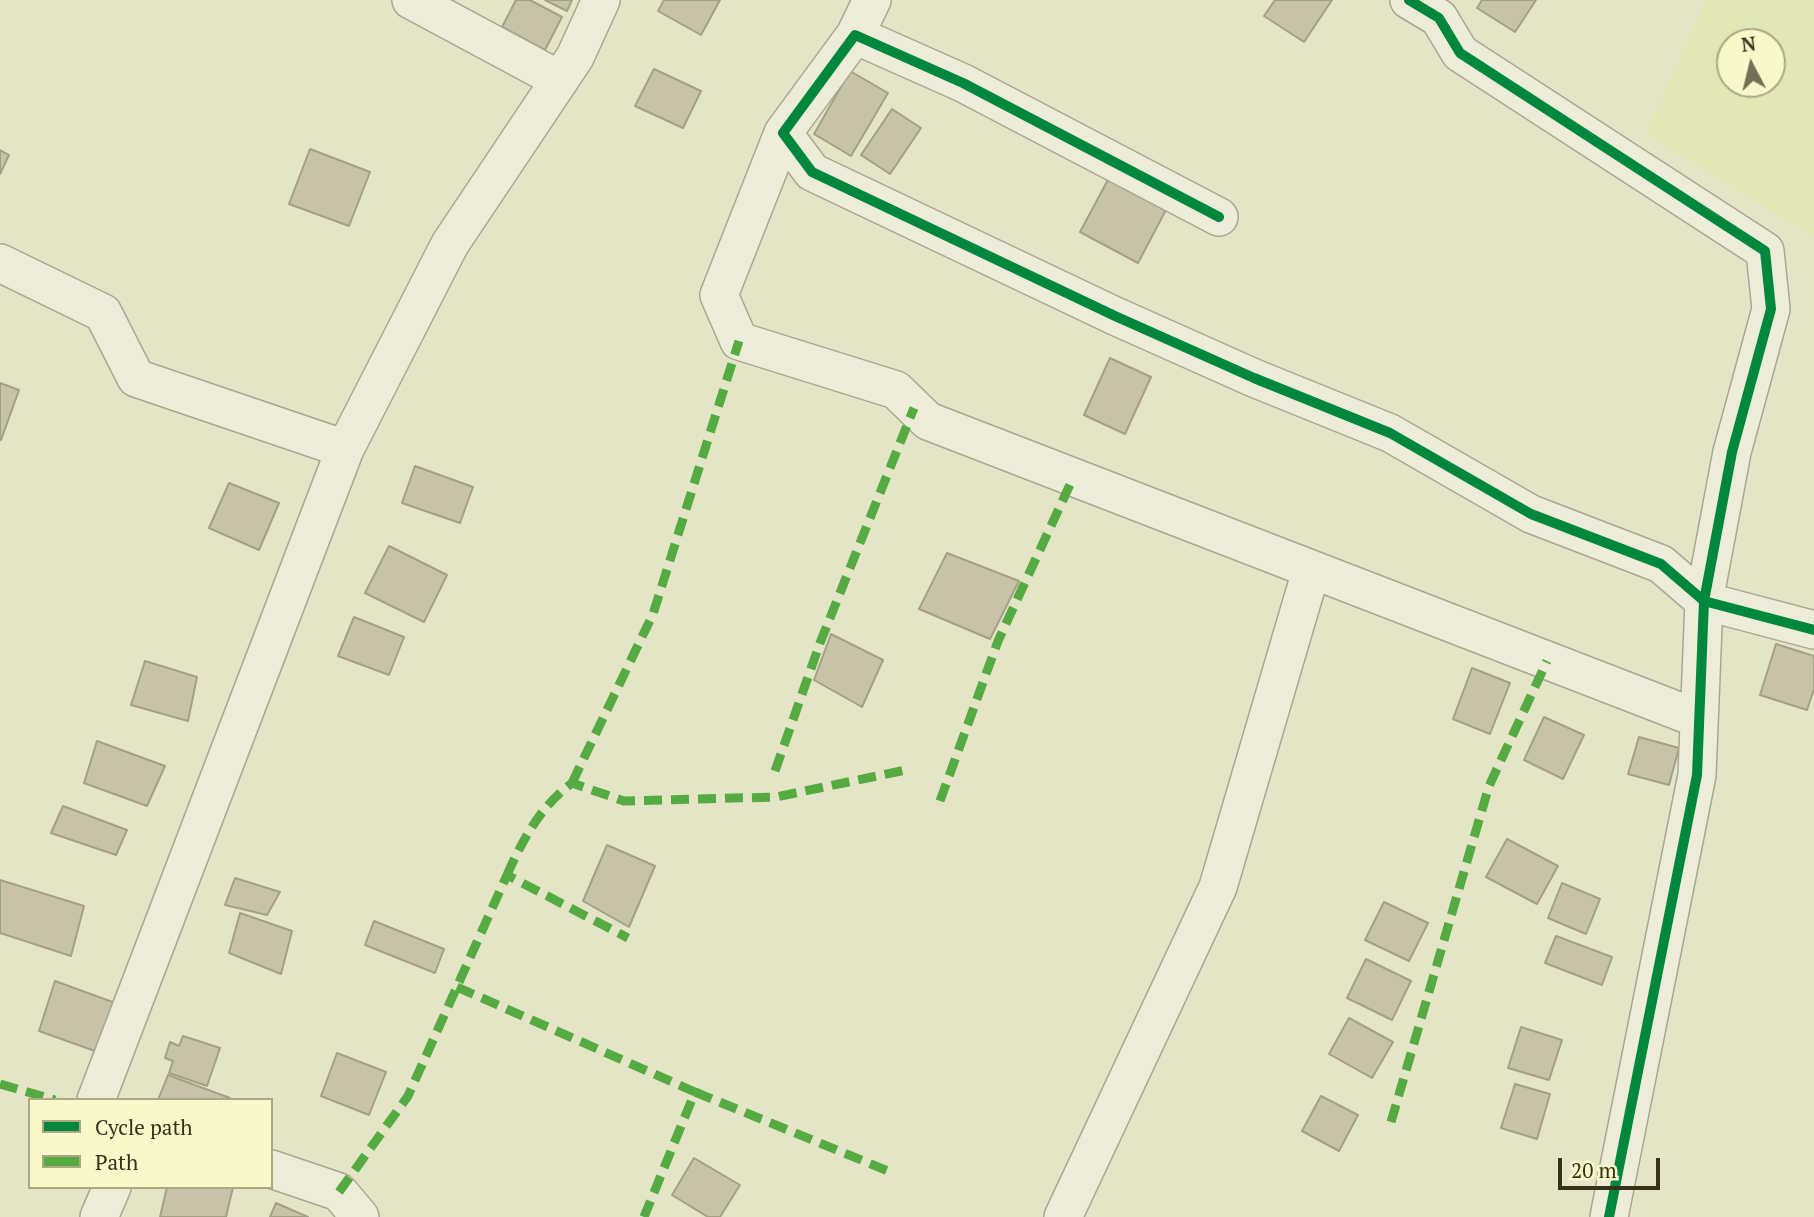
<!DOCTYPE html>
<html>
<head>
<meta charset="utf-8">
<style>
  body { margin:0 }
  #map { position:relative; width:1814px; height:1217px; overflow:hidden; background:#e4e5c7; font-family:"PT Serif",serif }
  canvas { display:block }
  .legend { position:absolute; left:28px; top:1098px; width:245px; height:91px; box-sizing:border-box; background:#f8f8ca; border:2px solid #aba883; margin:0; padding:9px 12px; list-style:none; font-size:21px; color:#373119 }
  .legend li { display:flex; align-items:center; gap:14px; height:35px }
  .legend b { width:35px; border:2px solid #aba883 }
  .north { position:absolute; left:1716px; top:28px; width:70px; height:70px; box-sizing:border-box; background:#f8f8ca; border:2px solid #aba883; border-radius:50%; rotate:353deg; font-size:19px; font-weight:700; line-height:28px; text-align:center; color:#373119 }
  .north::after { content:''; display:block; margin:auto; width:24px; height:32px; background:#747056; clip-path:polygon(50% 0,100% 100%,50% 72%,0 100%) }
  .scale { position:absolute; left:1558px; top:1158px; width:102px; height:32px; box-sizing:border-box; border:4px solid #373119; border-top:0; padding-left:9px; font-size:21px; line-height:24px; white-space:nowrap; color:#373119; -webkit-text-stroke:5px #f8f8ca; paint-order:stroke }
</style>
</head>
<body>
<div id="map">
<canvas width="1814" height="1217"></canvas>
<ul class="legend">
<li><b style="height:9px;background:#00873e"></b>Cycle path</li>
<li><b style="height:9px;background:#55ab42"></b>Path</li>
</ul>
<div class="north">N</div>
<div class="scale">20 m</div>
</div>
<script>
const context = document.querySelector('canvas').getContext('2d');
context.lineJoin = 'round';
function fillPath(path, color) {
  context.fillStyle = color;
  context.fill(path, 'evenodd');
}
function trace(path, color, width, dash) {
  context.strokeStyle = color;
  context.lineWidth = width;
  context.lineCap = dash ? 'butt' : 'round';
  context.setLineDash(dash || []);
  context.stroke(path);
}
fillPath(new Path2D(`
  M 1706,0 L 1814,0 L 1814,237 L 1645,134 ZM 1730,42 L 1772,42 L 1772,84 L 1730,84 Z`), '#e1e7b5');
const building = new Path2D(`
  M 516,0 L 530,0 L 562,17 L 545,50 L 502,27 Z
  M 545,0 L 572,0 L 567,11 Z
  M 664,0 L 720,0 L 701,35 L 658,11 Z
  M 1275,0 L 1332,0 L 1304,42 L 1264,16 Z
  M 1482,0 L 1536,0 L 1515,32 L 1477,8 Z
  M 654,69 L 701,91 L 683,128 L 635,106 Z
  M 850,71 L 888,93 L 851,156 L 814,134 Z
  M 892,109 L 921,128 L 890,174 L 861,155 Z
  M 310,149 L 370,172 L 349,226 L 289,204 Z
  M 0,150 L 9,155 L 0,174 Z
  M 1110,176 L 1168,206 L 1138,263 L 1080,232 Z
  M 1110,358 L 1151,377 L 1125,434 L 1084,415 Z
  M 0,383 L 19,390 L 1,440 L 0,440 Z
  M 415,466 L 473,487 L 460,523 L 402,503 Z
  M 229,483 L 279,503 L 259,550 L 209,528 Z
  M 389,546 L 447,575 L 424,622 L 365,593 Z
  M 947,553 L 1019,581 L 990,639 L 919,609 Z
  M 354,617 L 404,637 L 389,675 L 338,656 Z
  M 831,634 L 883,660 L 862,707 L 814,680 Z
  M 1776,644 L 1814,656 L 1814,689 L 1807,710 L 1760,695 Z
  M 145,661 L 197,677 L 188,721 L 131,705 Z
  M 1472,668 L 1510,683 L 1490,734 L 1453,719 Z
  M 1544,717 L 1584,735 L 1563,779 L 1524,760 Z
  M 1639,737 L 1679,748 L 1669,785 L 1628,774 Z
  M 97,741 L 165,766 L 147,806 L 84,783 Z
  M 63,806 L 127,830 L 116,855 L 51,833 Z
  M 1507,839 L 1558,866 L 1537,904 L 1486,877 Z
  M 607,845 L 655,866 L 629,927 L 583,901 Z
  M 235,878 L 280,892 L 267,915 L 225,905 Z
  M 0,880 L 84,906 L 71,956 L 0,933 Z
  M 1562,883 L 1600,899 L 1586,934 L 1548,918 Z
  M 1384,902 L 1428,923 L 1409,961 L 1365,940 Z
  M 240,913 L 292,931 L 281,974 L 229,953 Z
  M 374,921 L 444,949 L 435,973 L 365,945 Z
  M 1556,936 L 1612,957 L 1602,985 L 1545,963 Z
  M 1366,959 L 1411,981 L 1392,1020 L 1347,998 Z
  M 55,981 L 118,1004 L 106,1055 L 39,1031 Z
  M 1349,1018 L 1393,1042 L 1372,1078 L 1329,1054 Z
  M 1521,1027 L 1562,1040 L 1549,1080 L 1508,1068 Z
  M 183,1036 L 220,1048 L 207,1086 L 169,1073 L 173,1061 L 165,1058 L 170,1042 L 179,1046 Z
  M 337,1053 L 386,1072 L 369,1115 L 321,1096 Z
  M 168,1075 L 230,1098 L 230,1100 L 158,1100 Z
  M 1515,1084 L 1550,1094 L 1537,1139 L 1501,1128 Z
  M 1321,1096 L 1358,1115 L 1339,1151 L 1302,1131 Z
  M 694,1158 L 740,1185 L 720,1217 L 708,1217 L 672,1195 Z
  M 167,1187 L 233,1187 L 226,1217 L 160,1217 Z
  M 276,1203 L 308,1217 L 270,1217 Z`);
fillPath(building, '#c8c3a8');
trace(building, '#a4a087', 2);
const minor = new Path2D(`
  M 411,0 L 560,80
  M 1409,0 L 1439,18 L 1460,53 L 1765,251 L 1771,309 L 1732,452 L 1704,601 L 1697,775 L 1609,1217
  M 855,35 L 872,0
  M 783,133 L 719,295 L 739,341 L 896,390 L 928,421 L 1699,719
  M 1219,217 L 963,83 L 855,35 L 783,133 L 812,172 L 1115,316 L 1254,378 L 1390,433 L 1531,514 L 1661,564 L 1704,601 L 1814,630
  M 0,263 L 103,313 L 136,378 L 345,449
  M 96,1100 L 345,449 L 450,244 L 575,57 L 601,0
  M 271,1169 L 339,1192 L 360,1217
  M 99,1217 L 112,1187
  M 1063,1217 L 1218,887 L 1311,571`);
trace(minor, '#a9a791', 40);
trace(minor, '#ececd9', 37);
trace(new Path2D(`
  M 775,771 L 820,643 L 914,408
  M 572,783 L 653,614 L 739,341
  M 940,801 L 998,641 L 1073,478
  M 507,875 C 523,839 540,807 572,783 L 624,801 L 776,797 L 906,770
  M 457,987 L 695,1092 L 644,1217
  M 0,1084 L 55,1100
  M 695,1092 L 893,1173
  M 1391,1122 L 1489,786 L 1547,661
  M 339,1192 L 408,1096 L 507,875 L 628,938`), '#55ab42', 9, [18, 9]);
trace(new Path2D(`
  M 1409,0 L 1439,18 L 1460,53 L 1765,251 L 1771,309 L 1732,452 L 1704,601 L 1697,775 L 1609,1217
  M 1219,217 L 963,83 L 855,35 L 783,133 L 812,172 L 1115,316 L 1254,378 L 1390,433 L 1531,514 L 1661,564 L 1704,601 L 1814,630`), '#00873e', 10);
</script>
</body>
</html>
